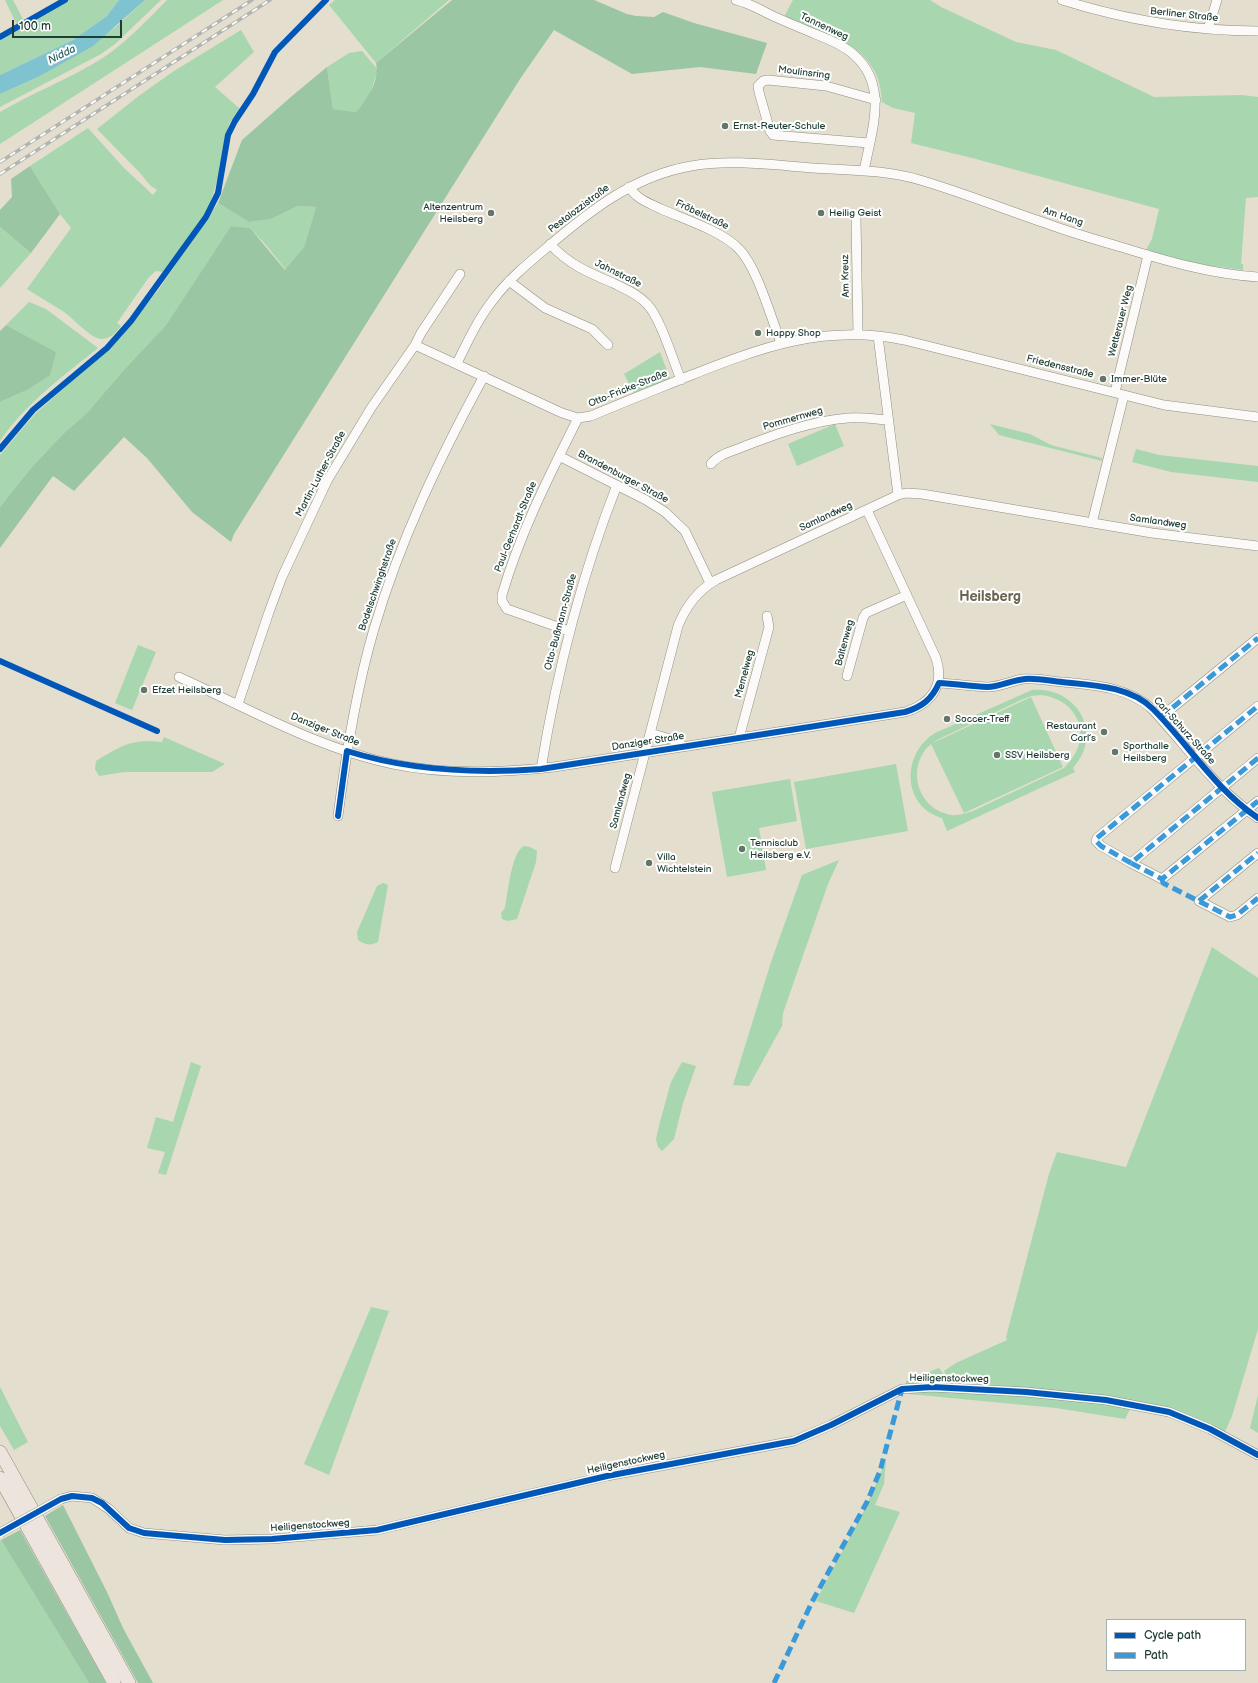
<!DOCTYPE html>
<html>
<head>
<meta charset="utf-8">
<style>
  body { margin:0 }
  #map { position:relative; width:1258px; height:1683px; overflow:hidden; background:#e3decd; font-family:"Balsamiq Sans",sans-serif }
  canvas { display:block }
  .legend { position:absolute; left:1106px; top:1619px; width:140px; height:52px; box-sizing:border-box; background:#fff; border:1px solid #a5b1ae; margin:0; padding:5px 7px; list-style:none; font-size:12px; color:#1f3d34 }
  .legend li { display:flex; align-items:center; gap:8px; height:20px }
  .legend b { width:20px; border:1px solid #a5b1ae }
  .scale { position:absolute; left:12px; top:20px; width:110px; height:18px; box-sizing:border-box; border:2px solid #1f3d34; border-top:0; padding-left:5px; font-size:12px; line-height:14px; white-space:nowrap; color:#1f3d34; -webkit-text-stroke:3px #fff; paint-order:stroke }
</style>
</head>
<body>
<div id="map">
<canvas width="1258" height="1683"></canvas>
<ul class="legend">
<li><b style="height:5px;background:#0057b8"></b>Cycle path</li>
<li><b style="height:5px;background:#3a99d8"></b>Path</li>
</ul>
<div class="scale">100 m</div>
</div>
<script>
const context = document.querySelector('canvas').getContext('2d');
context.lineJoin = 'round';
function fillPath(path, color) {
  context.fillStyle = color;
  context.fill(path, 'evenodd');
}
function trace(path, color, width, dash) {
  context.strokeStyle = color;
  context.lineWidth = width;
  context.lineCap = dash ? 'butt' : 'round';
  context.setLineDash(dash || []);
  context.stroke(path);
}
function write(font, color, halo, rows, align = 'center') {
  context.font = font + ' "Balsamiq Sans",sans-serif';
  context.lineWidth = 4;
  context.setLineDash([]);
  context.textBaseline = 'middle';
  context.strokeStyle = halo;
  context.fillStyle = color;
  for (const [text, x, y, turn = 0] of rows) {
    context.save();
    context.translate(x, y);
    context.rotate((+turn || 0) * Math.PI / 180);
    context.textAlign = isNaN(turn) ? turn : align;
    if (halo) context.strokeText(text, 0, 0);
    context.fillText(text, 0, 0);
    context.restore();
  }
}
fillPath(new Path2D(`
  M 5,0 L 13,0 L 24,21 L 17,25 Z
  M 68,0 L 119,0 L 107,16 L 73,40 L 0,75 L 0,40 Z
  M 145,0 L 161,0 L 115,44 L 101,54 L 0,107 L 0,94 L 38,77 L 116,27 Z
  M 167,0 L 223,0 L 0,144 L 0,112 C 32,93 67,80 98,61 C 124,45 146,21 167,0 Z
  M 335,0 L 449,0 L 376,63 L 329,5 Z
  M 793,0 L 930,0 L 941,7 L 1016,42 L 1056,50 L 1154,97 L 1242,95 L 1258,97 L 1258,197 L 1246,198 L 1241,264 L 1243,264 L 1243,270 L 1192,263 L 1146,250 L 1152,239 L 1159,209 L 976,159 L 911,143 L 915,113 L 893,108 L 882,102 C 881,92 880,81 875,72 C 859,40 815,29 784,17 Z
  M 241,30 L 254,52 L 215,87 L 240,109 L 229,124 L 222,166 L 209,206 L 203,218 L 163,272 L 156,271 L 149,277 L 117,323 L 121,326 C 116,333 110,339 101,339 C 90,338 73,318 64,312 C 52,304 39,297 27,289 L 71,228 L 60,214 L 30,166 L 88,128 L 124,168 L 153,195 L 157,190 L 150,185 L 140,173 L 97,129 L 140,95 L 174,71 Z
  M 362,51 L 378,70 L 369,96 L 356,112 L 333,109 L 327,67 L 349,53 Z
  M 218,203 L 249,222 L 271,219 L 298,206 L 316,207 L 304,247 L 286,270 L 267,246 L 250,228 L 231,226 L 166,325 L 122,372 L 87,413 L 63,434 L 31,468 L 0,507 L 0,455 L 35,414 L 121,337 L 159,289 Z
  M 0,227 L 31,253 L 0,288 Z
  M 29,302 L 46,309 L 98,348 C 62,377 26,403 0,441 L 0,402 L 27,390 L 56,352 L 6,325 Z
  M 660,352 L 670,379 L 634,393 L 624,374 Z
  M 835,424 L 844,446 L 797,466 L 788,444 Z
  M 990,424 L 1030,434 L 1051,445 L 1102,458 L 1102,461 L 999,435 Z
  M 1136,449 L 1159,455 L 1258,466 L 1258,482 L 1171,472 L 1132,462 Z
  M 138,645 L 156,652 L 132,710 L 115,703 Z
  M 1032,690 C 1076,686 1105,733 1073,768 L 1075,772 L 947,831 L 942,818 C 901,806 902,753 935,733 ZM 1041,695 C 1081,700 1094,740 1064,768 L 973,811 C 966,813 959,816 952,815 C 917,810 905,766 931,744 L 964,813 L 1063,767 L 1031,697 L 933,743 L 939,739 L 1021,700 L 1031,696 Z
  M 164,737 L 225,764 L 212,772 L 124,772 L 99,776 L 95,769 L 96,761 C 123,745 130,739 162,742 Z
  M 896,764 L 908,831 L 806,849 L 794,782 Z
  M 790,779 L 797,821 L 759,828 L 766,870 L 727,877 L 712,792 Z
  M 524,846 L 530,847 L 537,851 L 536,862 L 517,919 L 508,921 L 502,919 L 501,913 L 505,908 C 508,893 511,853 524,846 Z
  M 839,860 L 828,884 L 783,1013 L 782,1026 L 749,1086 L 733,1085 L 771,962 L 802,875 Z
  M 383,883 L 388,885 L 378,942 C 370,946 366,945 358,940 L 357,932 L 377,886 Z
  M 1212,947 L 1258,978 L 1258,1329 L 1232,1416 L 1224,1434 L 1171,1409 L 1037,1389 L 949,1381 L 944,1371 L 956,1363 L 1007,1340 L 1006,1337 L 1049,1174 L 1057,1152 L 1126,1167 Z
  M 191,1062 L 201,1066 L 166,1175 L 158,1173 L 165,1152 L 147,1148 L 156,1117 L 173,1122 Z
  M 682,1062 L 696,1066 L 683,1103 L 674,1139 L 662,1151 L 658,1147 L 656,1139 L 660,1122 L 671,1082 Z
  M 371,1307 L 389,1311 L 329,1475 L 304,1464 Z
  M 939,1368 L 949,1382 L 906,1384 L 906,1381 Z
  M 0,1387 L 28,1442 L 14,1450 L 0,1426 Z
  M 960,1390 L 1081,1401 L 1131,1407 L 1125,1419 L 1056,1408 L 909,1394 L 909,1391 Z
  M 1258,1395 L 1258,1433 L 1250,1428 Z
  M 886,1460 L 884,1484 L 875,1505 L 900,1512 L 854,1613 L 816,1601 L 866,1507 Z
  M 1,1540 L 89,1683 L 0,1683 L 0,1541 Z`), '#a7d6af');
fillPath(new Path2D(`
  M 452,0 L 594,0 L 627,14 L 636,16 L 654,17 L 663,12 L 694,23 L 767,43 L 756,74 L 700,67 L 632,74 L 554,30 L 520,79 L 234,534 L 231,542 L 192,512 L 147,458 L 124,437 L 74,491 L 53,476 L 0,548 L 0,507 L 31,468 L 63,434 L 87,413 L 122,372 L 166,325 L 231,226 L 250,228 L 285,270 L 304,247 L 316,207 L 298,206 L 271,219 L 249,222 L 218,203 L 242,140 L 292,96 L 327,67 L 333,109 L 356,112 C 367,99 380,81 376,63 Z
  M 30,166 L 60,214 L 31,253 L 0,227 L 0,210 L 12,197 L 11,179 Z
  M 6,325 L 56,352 L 50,375 L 27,390 L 0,402 L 0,331 Z
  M 63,1505 L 107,1592 L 123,1628 L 153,1683 L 138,1683 L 45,1516 Z
  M 20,1530 L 106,1683 L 89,1683 L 1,1540 Z`), '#9bc6a3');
fillPath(new Path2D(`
  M 119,0 L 145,0 L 93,46 L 38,77 L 0,94 L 0,75 L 73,40 L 107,16 Z`), '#7fc3d1');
const minor = new Path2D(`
  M 736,0 C 750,3 760,10 773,16 C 782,20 791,24 801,28 C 816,35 834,40 848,50 C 891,81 872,128 864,171
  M 1062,0 C 1126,20 1190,31 1258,31
  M 1208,29 L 1217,0
  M 869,143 L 773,135 L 770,131 L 759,92 L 758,86 L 763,81 L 768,80 L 826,86 L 876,100
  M 629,187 C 638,200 647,202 661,209 C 684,219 722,231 739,249 C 757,267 771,318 781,343
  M 856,218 L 858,335
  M 550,244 C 568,264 589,273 613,283 C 625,289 638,294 647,304 C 660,317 673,360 681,380
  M 509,281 L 545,308 L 592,329 L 608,345
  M 878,336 L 898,495
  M 415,345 L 562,413 L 578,418 L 591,416 C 624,402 657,389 689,376 C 762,347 824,324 904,340 L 1164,405 L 1258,417
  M 457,363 C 468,341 478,319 493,300 C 507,281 526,265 544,250 C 588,212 633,176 691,166 C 731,159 773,165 813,168 C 849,170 886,170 920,180 C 964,193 1006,210 1048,224 C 1072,233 1097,240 1121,247 C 1166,261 1211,274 1258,277
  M 1115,392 L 1148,255
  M 559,456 L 646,500 L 665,512 L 685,531 L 710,583
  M 711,464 C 718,454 734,451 745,446 C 779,433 812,421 848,418 C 861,417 875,419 888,420
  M 1092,523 L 1124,395
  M 569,631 L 507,609 L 502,601 L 502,595 C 520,533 549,476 578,418
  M 847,676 L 863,618 L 866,613 L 907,595
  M 179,677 C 247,708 319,749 393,764 C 445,775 501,773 554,767 L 905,712 C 931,704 945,686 936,658 L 867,510
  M 939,683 C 955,684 971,686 987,687 C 1000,687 1011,681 1023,679 C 1036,678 1050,681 1063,682 C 1094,685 1128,687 1152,709 C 1187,746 1215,789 1258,818
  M 238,704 L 269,612 L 282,577 L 327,481 L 371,408 L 415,345 L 421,333 L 460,274
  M 1161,717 L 1258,638
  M 650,733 L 677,741 L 680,742 L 681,747
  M 739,738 L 769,627 L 767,616
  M 1258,758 L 1131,863 L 1162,879 L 1258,801
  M 541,769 C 557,671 581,577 617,485
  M 338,816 C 346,753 356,690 374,629 C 400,540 440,457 484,376
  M 1258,853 L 1199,901 L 1230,917 L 1237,915 L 1258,898
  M 1131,863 L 1101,846 L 1096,841 L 1097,838 L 1258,706
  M 615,868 L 678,626 C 686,606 697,591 716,580 L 898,495 L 906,493 L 922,494 L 1152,533 L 1258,546
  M 61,1499 L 72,1496 L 92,1498 L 109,1509 L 129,1528 L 144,1533 L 225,1540 L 272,1539 L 377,1530 L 607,1476 L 794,1441 L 831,1425 L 902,1389 L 932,1387 L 1026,1392 L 1106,1400 L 1169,1412 L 1210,1429 L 1258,1455`);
const highway = new Path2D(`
  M 0,1452 L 129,1683
  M 0,1478 L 114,1683`);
trace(minor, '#8d8f85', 10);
trace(highway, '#8d8f85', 14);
trace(minor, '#fbfaf8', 9);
trace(highway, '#ede5dd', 13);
const rail = new Path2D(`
  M 0,162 L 252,0
  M 0,174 L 270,0`);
trace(rail, '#b2b4b1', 3.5);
trace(rail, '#fff', 2, [6]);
const minorBridge = new Path2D(`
  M 0,1533 L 61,1499`);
trace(minorBridge, '#8d8f85', 10, []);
trace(minorBridge, '#fbfaf8', 9);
trace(new Path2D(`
  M 1161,717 L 1258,638
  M 1258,758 L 1131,863 L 1162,879 L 1258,801
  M 1131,863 L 1101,846 L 1096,841 L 1097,838 L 1258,706
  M 1162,879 L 1163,883 L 1230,917 L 1237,915 L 1258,898
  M 1199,901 L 1258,853
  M 774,1683 L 812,1602 L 867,1502 L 880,1471 L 902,1389`), '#3a99d8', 5, [10, 5]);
trace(new Path2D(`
  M 0,37 L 65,0
  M 0,449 L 33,410 L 107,348 L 131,321 L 206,217 L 218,193 L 228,135 L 235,121 L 253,94 L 275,52 L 326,0
  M 0,661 L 157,731
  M 338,816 L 347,751 C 411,771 475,774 541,769 L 905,712 C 922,707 932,699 939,683 C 955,684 971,686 987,687 C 1000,687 1012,680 1025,679 C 1037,678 1050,681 1062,682 C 1092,685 1130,686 1153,709 C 1189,745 1215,789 1258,818
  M 0,1533 L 61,1499 L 72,1496 L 92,1498 L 102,1503 L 129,1528 L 144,1533 L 225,1540 L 272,1539 L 377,1530 L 607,1476 L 794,1441 L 831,1425 L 902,1389 L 932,1387 L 1026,1392 L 1106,1400 L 1169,1412 L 1210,1429 L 1258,1455`), '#0057b8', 6);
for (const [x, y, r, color] of [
  [725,126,4,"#64756a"],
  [491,213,4,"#64756a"],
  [821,213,4,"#64756a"],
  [758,333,4,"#64756a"],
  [1103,379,4,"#64756a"],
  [144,690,4,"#64756a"],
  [947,719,4,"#64756a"],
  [1104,732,4,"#64756a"],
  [1115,752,4,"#64756a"],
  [997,755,4,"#64756a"],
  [742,849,4,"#64756a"],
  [649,863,4,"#64756a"]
]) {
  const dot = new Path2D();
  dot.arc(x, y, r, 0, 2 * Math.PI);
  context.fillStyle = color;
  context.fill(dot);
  trace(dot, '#fff', 1.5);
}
write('10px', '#1f3d34', '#fff', [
  ["Berliner Straße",1184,15,6],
  ["Tannenweg",824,27,25],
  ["Moulinsring",804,73,7],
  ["Pestalozzistraße",579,209,-37],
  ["Fröbelstraße",702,215,25],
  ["Am Hang",1063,217,18],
  ["Jahnstraße",618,274,26],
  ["Am Kreuz",846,276,-91],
  ["Wetterauer Weg",1121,321,-76],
  ["Friedensstraße",1060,367,14],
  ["Otto-Fricke-Straße",628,389,-22],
  ["Pommernweg",793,419,-16],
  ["Martin-Luther-Straße",321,474,-62],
  ["Brandenburger Straße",623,477,28],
  ["Samlandweg",826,517,-25],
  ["Samlandweg",1158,522,8],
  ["Paul-Gerhardt-Straße",516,527,-68],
  ["Bodelschwinghstraße",378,585,-71],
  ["Otto-Bußmann-Straße",561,622,-75],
  ["Baltenweg",845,643,-75],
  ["Memelweg",745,674,-75],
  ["Danziger Straße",325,730,22],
  ["Carl-Schurz-Straße",1184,731,48],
  ["Danziger Straße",648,742,-9],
  ["Samlandweg",621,801,-75],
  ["Heiligenstockweg",949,1379,1],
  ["Heiligenstockweg",626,1463,-12],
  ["Heiligenstockweg",310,1526,-4]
]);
write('10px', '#1f3d34', '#fff', [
  ["Ernst-Reuter-Schule",733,126],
  ["Altenzentrum",483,207,"right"],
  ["Heilsberg",483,219,"right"],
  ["Heilig Geist",829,213],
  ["Happy Shop",766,333],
  ["Immer-Blüte",1111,379],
  ["Efzet Heilsberg",152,690],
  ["Soccer-Treff",955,719],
  ["Restaurant",1096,726,"right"],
  ["Carl´s",1096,738,"right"],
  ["Sporthalle",1123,746],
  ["Heilsberg",1123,758],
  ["SSV Heilsberg",1005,755],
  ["Tennisclub",750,843],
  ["Heilsberg e.V.",750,855],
  ["Villa",657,857],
  ["Wichtelstein",657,869]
], 'left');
write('italic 11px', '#2f6264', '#fff', [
  ["Nidda",62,55,-26]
]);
write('bold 14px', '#6c6553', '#fff', [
  ["Heilsberg",990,597]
]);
</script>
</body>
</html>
